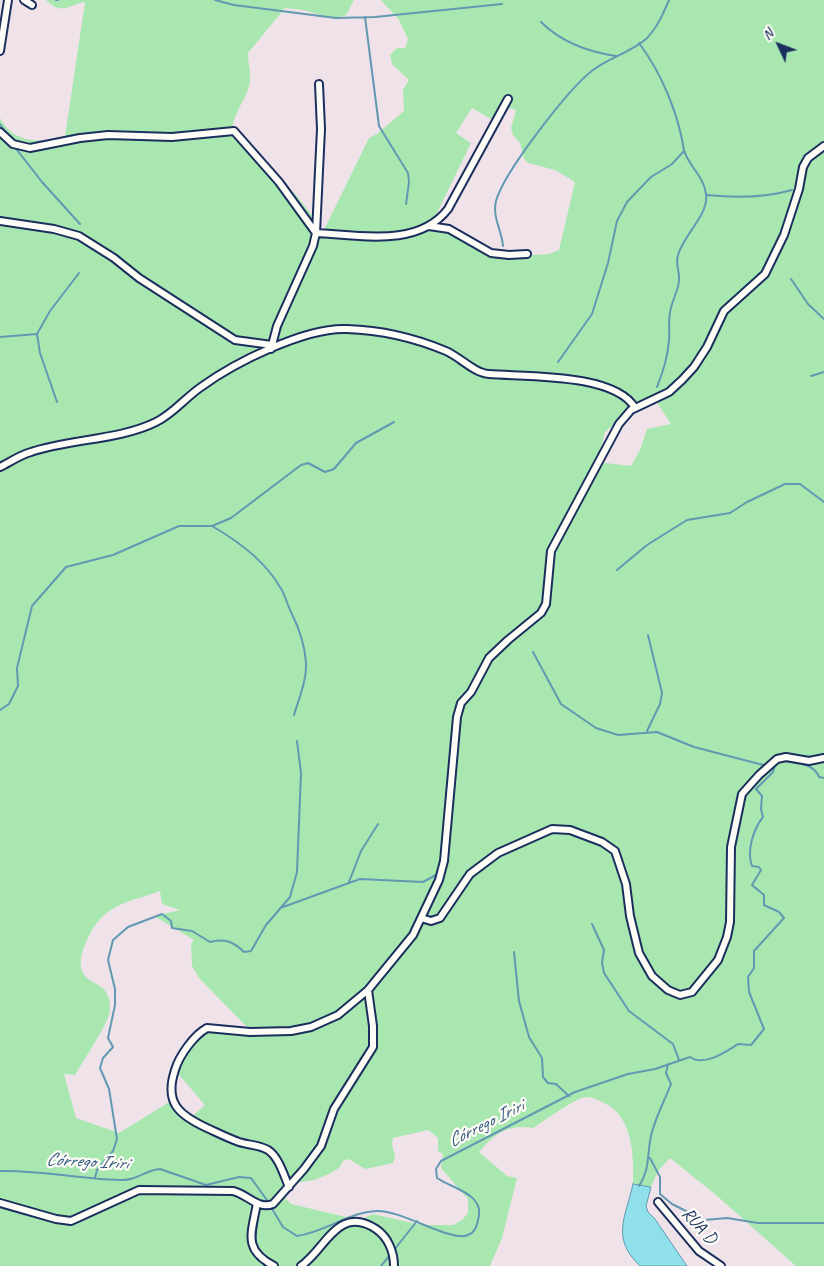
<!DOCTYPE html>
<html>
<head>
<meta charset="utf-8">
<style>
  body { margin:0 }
  #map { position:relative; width:824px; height:1266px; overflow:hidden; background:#f0e2e9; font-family:Caveat,sans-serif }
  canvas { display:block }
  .north { position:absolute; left:754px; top:20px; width:50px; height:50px; -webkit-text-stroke:4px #fdfcf7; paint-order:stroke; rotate:313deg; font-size:14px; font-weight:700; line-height:20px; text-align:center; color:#1b2f5e }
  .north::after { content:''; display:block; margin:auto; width:18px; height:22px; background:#1b2f5e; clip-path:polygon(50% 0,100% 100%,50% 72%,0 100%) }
</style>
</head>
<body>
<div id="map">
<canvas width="824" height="1266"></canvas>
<div class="north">N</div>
</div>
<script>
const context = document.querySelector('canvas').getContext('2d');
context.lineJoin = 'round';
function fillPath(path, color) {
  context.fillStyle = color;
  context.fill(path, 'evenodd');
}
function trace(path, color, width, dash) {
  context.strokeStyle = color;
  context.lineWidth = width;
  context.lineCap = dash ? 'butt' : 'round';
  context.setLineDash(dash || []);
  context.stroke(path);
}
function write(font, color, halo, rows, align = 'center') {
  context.font = font + ' Caveat,sans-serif';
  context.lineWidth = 4.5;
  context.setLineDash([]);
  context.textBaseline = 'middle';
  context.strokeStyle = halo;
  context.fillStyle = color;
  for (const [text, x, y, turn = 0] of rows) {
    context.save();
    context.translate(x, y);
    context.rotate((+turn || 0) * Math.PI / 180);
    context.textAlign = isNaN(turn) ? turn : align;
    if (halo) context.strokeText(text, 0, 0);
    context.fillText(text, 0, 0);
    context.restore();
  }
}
fillPath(new Path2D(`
  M 46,0 L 354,0 L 346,15 L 335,19 L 303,10 L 285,8 L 248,53 C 248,66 253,76 248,89 C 243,104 233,115 232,130 C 264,161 300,194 323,232 L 369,138 L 377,134 L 404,111 L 403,90 L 409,80 L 392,64 L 390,55 L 397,48 L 405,48 L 408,39 L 399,20 L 381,0 L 824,0 L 824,1266 L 796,1266 L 716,1195 L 670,1158 L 658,1171 L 651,1187 L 633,1184 C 634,1157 633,1116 604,1103 C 599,1100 592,1097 586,1097 C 575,1098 543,1122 533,1128 C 508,1124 495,1133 479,1152 L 507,1176 L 517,1178 L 502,1238 L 490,1266 L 0,1266 L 0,118 C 14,145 41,142 65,137 L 85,2 C 68,5 62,16 46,0 ZM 506,107 L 516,110 L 511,128 L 513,135 L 520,143 L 524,159 L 528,163 L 555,170 L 575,182 L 559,250 L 549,254 L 504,257 L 483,248 L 434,219 L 471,143 L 456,133 L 472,108 L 491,119 L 500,114 ZM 656,401 L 671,424 L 647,429 L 640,450 L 631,466 L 597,462 L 605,432 L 636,406 ZM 160,891 L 162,904 L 180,910 L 154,916 L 194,940 L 191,944 L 192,966 L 199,978 L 248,1028 C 196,1026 202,1028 174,1069 L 205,1105 L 189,1119 L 171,1101 L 119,1133 L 76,1118 L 64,1074 L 75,1075 C 82,1063 109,1022 110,1011 C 111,981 91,987 83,973 C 79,966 81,954 84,947 C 101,904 121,905 160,891 ZM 428,1130 L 438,1138 L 438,1151 L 443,1154 L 441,1168 L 468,1199 L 468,1213 L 462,1220 L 453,1225 L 421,1225 L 373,1214 L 359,1220 L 291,1204 L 282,1195 L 294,1183 L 314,1180 L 329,1174 L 339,1168 L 343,1161 L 349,1159 L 365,1169 L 393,1163 L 395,1157 L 392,1144 L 393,1138 Z`), '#a8e8b0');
const water = new Path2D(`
  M 633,1184 L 651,1187 L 646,1206 L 648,1212 L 655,1219 L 687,1266 L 640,1266 C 611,1238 625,1219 633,1184 Z`);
fillPath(water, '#8fe0ea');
trace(water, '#6199b2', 1);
trace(new Path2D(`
  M 56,0 L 58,0
  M 215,0 L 234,5 L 336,18 L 375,17 L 502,4
  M 365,17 L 379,126 L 408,173 L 409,182 L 406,204
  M 541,22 C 561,42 589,52 616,56
  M 639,43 C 662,74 678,113 684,150 C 687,164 704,176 706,194 C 709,215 684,234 678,255 C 675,264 680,272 679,281 C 678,292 671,302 670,313 C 668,322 670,331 669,340 C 668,356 663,372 657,387
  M 0,124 L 7,135
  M 14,146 L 42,182 L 80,224
  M 707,195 C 735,198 764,198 792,190
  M 503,246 C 502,231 492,217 496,201 C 504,172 569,88 593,70 C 609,58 631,52 646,39 C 657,28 663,14 669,0
  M 791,279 L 808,304 L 824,319
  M 0,337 L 37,334
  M 558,362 L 592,314 L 608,263 L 617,221 L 627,202 L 651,177 L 672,164 L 684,151
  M 811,376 L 824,372
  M 57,402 L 40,353 L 37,334 L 50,311 L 79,273
  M 212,526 C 238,541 265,561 280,587 C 285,594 287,604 291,612 C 299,628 305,644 306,663 C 307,680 299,698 294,715
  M 617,570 L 647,545 L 687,520 L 730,513 L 747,502 L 785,484 L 800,484 L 824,502
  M 533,652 L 561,704 L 596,728 L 618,735 L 657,732 L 694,747 L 767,766
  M 0,710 L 9,704 L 18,686 L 17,668 L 32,606 L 66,567 L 113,555 L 179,526 L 212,526 L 231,518 L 301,465 L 308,463 L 325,472 L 334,469 L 356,443 L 394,422
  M 647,731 L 660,704 L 662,693 L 648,635
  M 783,761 C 795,763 814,763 819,777 L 824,778
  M 349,882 L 361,851 L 378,824
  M 283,907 L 360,879 L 423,882 L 436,875
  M 592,924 L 604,950 L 602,963 L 604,973 L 629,1011 L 673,1044 L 679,1060
  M 514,952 L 519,1001 L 529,1037 L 542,1058 L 543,1077 L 548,1083 L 556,1084 L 569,1096
  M 650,1158 L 660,1177 L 660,1194 L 672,1204 L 704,1220 L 727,1218 L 758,1223 L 824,1223
  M 0,1171 C 40,1170 80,1179 120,1180 C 137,1181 145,1170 160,1169 L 206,1185 L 239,1177 L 251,1178 L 269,1203
  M 95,1178 L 97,1170 L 113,1151 L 117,1139 L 109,1089 L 100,1068 L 103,1058 L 113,1047 L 108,1038 L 115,1005 L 115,989 L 108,960 L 113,940 L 128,927 L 162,914 L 171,921 L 172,928 L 192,931 L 210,942 C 225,938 234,942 244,952 L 251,951 L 266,925 L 290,897 L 297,872 L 301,773 L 297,741
  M 639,1186 C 650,1170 647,1154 651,1136 C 655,1118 664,1102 671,1084 L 666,1073 L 668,1064
  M 271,1207 L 283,1227 L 297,1236 C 326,1232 348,1212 377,1211 C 402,1210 452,1243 468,1235 C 475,1233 477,1226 478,1220 C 486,1194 453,1189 437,1178 L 436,1169 L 441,1161 L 575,1092 L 628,1074 L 655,1069 L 690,1057 C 704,1067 726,1052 738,1044 L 751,1045 L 764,1029 L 749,992 L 748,977 L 754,968 L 754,951 L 784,918 L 779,912 L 764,905 L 764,895 L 752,885 L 761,870 L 759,867 L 752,866 C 746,851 754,828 763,817 L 761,809 L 762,796 L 756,789 L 773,772 L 775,764
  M 394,1250 L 417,1221
  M 381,1266 L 391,1254`), '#6199b2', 2);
const minor = new Path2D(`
  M 24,0 L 32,5
  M 0,51 L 8,0
  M 0,132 L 13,144 L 30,148 L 80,138 L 108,135 L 172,137 L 234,131 L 279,182 L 316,233 C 359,235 418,248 448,209 L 508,99
  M 0,221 L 54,229 L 79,236 L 114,258 L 139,278 L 235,340 L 272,345
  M 429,226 L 449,229 L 491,253 L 509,255 L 527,254
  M 271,349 L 277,326 L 313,246 L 316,233 L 321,129 L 319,84
  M 0,467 C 10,462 20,455 31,452 C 69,439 120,440 156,422 C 173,414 185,398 201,387 C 234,363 305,327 347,329 C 380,330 415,338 446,351 C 460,357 474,373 489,374 C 526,377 615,373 635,408
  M 421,918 L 431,921 L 440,918 L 470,874 L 498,853 L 552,829 L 570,830 L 602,842 L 615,851 L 626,884 L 630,916 L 639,953 L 652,976 L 668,990 L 680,995 L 692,992 L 718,960 L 727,937 L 730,922 L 731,847 L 742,794 L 759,775 L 777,759 L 786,757 L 809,761 L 824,758
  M 289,1187 C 284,1176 279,1157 268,1150 C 260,1145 248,1145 239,1142 C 228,1138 218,1133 207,1128 C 179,1115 164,1103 175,1070 C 179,1056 194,1035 207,1028 L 250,1032 L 291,1031 L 311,1027 L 338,1015 L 368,990 L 413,935 L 439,880 L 444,861 L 457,717 L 461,703 L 471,692 L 489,658 L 508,640 L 541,613 L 546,604 L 551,551 L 619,424 L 631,410 L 669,392 L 682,380 L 694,367 L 707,347 L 724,311 L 765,274 L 784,235 L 799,189 L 803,167 L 808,158 L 824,146
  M 658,1202 L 699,1251 L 721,1266
  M 0,1203 L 56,1219 L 71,1221 L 139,1190 L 233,1191 C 247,1194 258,1210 273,1204 L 304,1169 L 321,1146 L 334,1109 L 373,1047 L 373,1026 L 368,990
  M 257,1203 C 252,1233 242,1249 274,1266
  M 301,1266 C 325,1250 338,1204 376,1229 C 388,1237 394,1252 394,1266`);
trace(minor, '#1b2f5e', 10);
trace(minor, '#fdfcf7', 6);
write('18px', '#1b2f5e', '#fdfcf7', [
  ["RUA D",699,1226,47]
]);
write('italic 19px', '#385b81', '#fdfcf7', [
  ["Córrego Iriri",486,1124,-27],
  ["Córrego Iriri",87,1162,3]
]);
</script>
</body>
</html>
